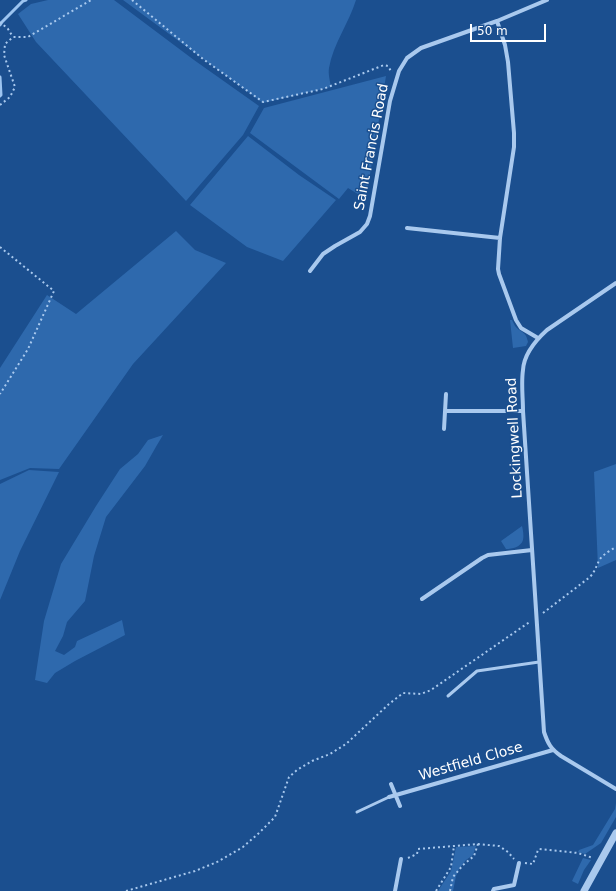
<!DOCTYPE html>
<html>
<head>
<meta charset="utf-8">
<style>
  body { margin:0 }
  #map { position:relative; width:616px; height:891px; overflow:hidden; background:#1b4f8f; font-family:"DejaVu Sans",sans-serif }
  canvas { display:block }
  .scale { position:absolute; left:470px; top:24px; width:76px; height:18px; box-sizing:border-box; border:2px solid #fff; border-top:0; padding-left:5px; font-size:12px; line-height:14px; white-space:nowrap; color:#fff; -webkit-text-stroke:3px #1b4f8f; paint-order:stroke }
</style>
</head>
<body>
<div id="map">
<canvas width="616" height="891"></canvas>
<div class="scale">50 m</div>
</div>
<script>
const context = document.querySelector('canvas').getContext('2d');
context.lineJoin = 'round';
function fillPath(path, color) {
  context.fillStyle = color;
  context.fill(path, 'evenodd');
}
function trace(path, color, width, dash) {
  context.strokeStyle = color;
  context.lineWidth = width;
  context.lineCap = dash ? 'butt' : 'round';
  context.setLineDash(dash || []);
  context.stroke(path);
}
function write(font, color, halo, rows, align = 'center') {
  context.font = font + ' "DejaVu Sans",sans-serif';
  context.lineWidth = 3;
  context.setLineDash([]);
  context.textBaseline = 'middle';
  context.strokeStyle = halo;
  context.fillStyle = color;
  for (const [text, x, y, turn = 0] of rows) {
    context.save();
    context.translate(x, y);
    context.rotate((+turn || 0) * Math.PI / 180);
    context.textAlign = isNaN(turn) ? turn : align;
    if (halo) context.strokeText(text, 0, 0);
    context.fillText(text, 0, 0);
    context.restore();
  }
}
fillPath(new Path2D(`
  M 48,0 L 114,0 L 194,60 L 259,106 L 243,135 L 186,201 L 36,42 L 18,14 L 31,4 Z
  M 123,0 L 356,0 C 349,23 333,44 329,68 C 328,74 330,81 331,87 L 263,103 Z
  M 386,76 L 366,199 L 348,188 L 339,199 L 250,133 L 264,108 Z
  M 248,136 L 299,175 L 336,200 L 283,261 L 247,247 L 190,205 Z
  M 176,231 L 195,250 L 226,263 L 133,364 L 59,469 L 30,468 L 0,480 L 0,368 L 47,295 L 76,314 Z
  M 510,320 L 512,320 C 513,322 514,324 515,326 C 521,333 526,331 528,342 L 526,346 L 513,348 Z
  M 163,435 L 157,445 L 145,466 L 106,517 L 94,556 L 85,601 L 67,622 L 63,636 L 55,651 L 64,655 L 75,647 L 77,641 L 122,620 L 125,635 L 75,661 L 55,673 L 47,683 L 35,680 L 44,621 L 61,564 L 96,506 L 120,469 L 138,454 L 148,440 Z
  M 616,464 L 616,560 L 598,568 L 594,472 Z
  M 29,470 L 59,472 L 20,551 L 0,600 L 0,484 Z
  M 522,526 C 523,530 524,536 523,540 C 521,547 512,549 506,549 L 501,541 Z
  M 616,803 L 616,817 L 601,843 L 585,854 L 578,852 L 579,850 L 593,845 L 615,809 Z
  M 476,846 L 473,855 L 466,860 L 459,869 L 456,876 L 453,891 L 438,891 L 451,871 L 456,847 Z
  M 583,858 L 591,860 L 584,870 L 578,884 L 572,881 Z`), '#2e69ad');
trace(new Path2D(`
  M 0,25 L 2,22 L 23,1 L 26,0
  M 0,77 L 1,95 L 0,96`), '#9cc4f0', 3);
trace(new Path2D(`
  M 132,0 L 203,59 L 263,102 L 323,89 L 384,65 L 388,66 L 391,71 L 393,71
  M 0,22 L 8,29 L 13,37
  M 0,105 L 10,97 L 15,87 L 4,55 L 5,44 L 13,37 L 28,37 L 91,0
  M 0,247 L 54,291 L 28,349 L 0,394
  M 543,613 L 590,577 C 596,570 596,566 600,559 C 604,554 611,550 616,547
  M 408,858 L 417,854 L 418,849 L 478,844 L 499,846 L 508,852 L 514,859
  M 525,863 L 533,864 L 538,850 L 539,849 L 578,853 L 593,858
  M 126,891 L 195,871 L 217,862 L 243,847 L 259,833 L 275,817 L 289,777 L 297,770 L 312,761 L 330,754 L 346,744 L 389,704 L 403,693 L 421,694 L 431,690 L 531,621
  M 436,891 L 451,867 L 454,846
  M 450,891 L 453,877 L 463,865 L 474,856 L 478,844`), '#a9c9ee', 2, [2, 3]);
trace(new Path2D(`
  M 448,696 L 477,671 L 539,662
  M 357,812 L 389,797`), '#a9c9ee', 3);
trace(new Path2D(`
  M 497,21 L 505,45 L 508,62 L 514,133 L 514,147 L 500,238 L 498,269 L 499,274 L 516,320 L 521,328 L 538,338
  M 407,228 L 500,238
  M 310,271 L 323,254 L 335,246 L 360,232 L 367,224 L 370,216 L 390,101 L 399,71 L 407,58 L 421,48 L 497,21 L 547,0
  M 616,283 L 547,330 C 536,340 524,353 523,370 C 521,383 523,398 523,411 L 544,732 C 548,744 551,749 561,756 L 616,789
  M 445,411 L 523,411
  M 444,429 L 446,394
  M 422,599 L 482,558 L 488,555 L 532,550
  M 391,784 L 400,806
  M 389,797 L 553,750
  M 395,891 L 401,859
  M 493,891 L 494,889 L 514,885 L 519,863`), '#a9c9ee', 4);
trace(new Path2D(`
  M 584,891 L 616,833`), '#a9c9ee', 7);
write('14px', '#fff', '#1b4f8f', [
  ["Saint Francis Road",372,147,-79],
  ["Lockingwell Road",515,438,-93],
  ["Westfield Close",471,762,-16]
]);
</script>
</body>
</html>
